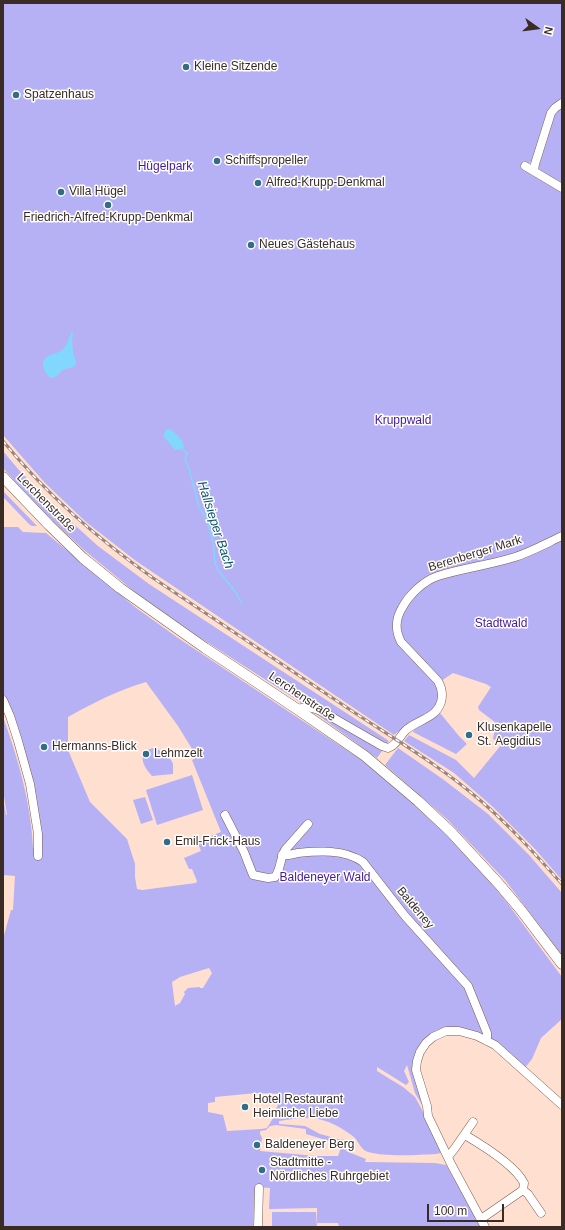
<!DOCTYPE html>
<html>
<head>
<meta charset="utf-8">
<style>
  body { margin:0 }
  #map { position:relative; width:565px; height:1230px; overflow:hidden; background:#ffdfd0; font-family:Arial,sans-serif }
  canvas { display:block }
  .frame { position:absolute; inset:0; border:4px solid #3a2b24; pointer-events:none }
  .north { position:absolute; left:517px; top:8px; width:40px; height:40px; -webkit-text-stroke:3px #fff; paint-order:stroke; rotate:104deg; font-size:11px; font-weight:700; line-height:16px; text-align:center; color:#3a2b24 }
  .north::after { content:''; display:block; margin:auto; width:14px; height:18px; background:#3a2b24; clip-path:polygon(50% 0,100% 100%,50% 72%,0 100%) }
  .scale { position:absolute; left:427px; top:1204px; width:77px; height:18px; box-sizing:border-box; border:2px solid #3a2b24; border-top:0; padding-left:5px; font-size:12px; line-height:14px; white-space:nowrap; color:#3a2b24; -webkit-text-stroke:3px #fff; paint-order:stroke }
</style>
</head>
<body>
<div id="map">
<canvas width="565" height="1230"></canvas>
<div class="frame"></div>
<div class="north">N</div>
<div class="scale">100 m</div>
</div>
<script>
const context = document.querySelector('canvas').getContext('2d');
context.lineJoin = 'round';
function fillPath(path, color) {
  context.fillStyle = color;
  context.fill(path, 'evenodd');
}
function trace(path, color, width, dash) {
  context.strokeStyle = color;
  context.lineWidth = width;
  context.lineCap = dash ? 'butt' : 'round';
  context.setLineDash(dash || []);
  context.stroke(path);
}
function write(font, color, halo, rows, align = 'center') {
  context.font = font + ' Arial,sans-serif';
  context.lineWidth = 3;
  context.setLineDash([]);
  context.textBaseline = 'middle';
  context.strokeStyle = halo;
  context.fillStyle = color;
  for (const [text, x, y, turn = 0] of rows) {
    context.save();
    context.translate(x, y);
    context.rotate((+turn || 0) * Math.PI / 180);
    context.textAlign = isNaN(turn) ? turn : align;
    if (halo) context.strokeText(text, 0, 0);
    context.fillText(text, 0, 0);
    context.restore();
  }
}
fillPath(new Path2D(`
  M 3,3 L 562,3 L 562,185 L 541,171 L 537,166 L 532,161 L 529,163 L 531,175 L 538,177 L 562,191 L 562,536 L 515,555 L 435,576 L 398,613 L 398,644 L 436,685 L 439,695 L 435,707 L 430,712 L 408,723 L 394,735 L 136,561 L 86,522 L 45,483 L 3,435 Z
  M 3,451 L 18,469 L 48,501 L 98,546 L 149,584 L 389,741 L 377,758 L 297,700 L 199,637 L 141,597 L 84,550 L 40,509 L 3,468 Z
  M 3,491 L 37,526 L 32,526 L 29,524 L 3,497 Z
  M 3,527 L 18,527 L 23,532 L 46,533 L 135,607 L 178,638 L 363,761 L 414,804 L 443,832 L 481,871 L 508,904 L 562,977 L 562,1019 L 541,1038 L 532,1059 L 524,1069 L 486,1039 L 442,1031 L 417,1057 L 425,1110 L 415,1093 L 407,1065 L 404,1071 L 409,1082 L 406,1085 L 377,1067 L 377,1071 L 403,1087 L 415,1097 L 426,1117 L 441,1153 L 436,1154 C 417,1155 386,1157 368,1152 C 361,1150 359,1142 354,1137 C 343,1128 326,1119 312,1118 C 301,1117 289,1120 279,1121 L 279,1124 L 305,1126 L 320,1134 L 338,1139 L 350,1140 L 346,1151 L 366,1159 L 365,1162 L 435,1163 L 446,1165 L 482,1227 L 339,1227 L 338,1223 L 317,1223 L 317,1208 L 269,1209 L 270,1188 L 255,1187 L 253,1227 L 3,1227 L 3,939 L 11,910 L 13,910 L 15,876 L 3,875 L 3,798 L 6,815 L 7,815 L 3,790 L 3,717 C 18,758 31,803 33,848 L 36,847 L 33,810 L 16,742 L 3,707 ZM 146,682 L 178,726 L 197,757 L 192,760 L 221,832 L 197,841 L 201,851 L 184,858 L 189,869 L 192,869 L 197,881 L 196,883 L 142,890 L 137,889 L 135,877 L 135,864 L 127,839 L 90,802 L 68,750 L 68,717 C 93,703 118,690 146,682 ZM 209,968 L 212,973 L 203,988 L 200,988 L 200,987 L 188,988 L 184,992 L 185,994 L 180,1003 L 175,1006 L 172,982 L 180,977 ZM 256,1093 L 282,1094 L 272,1120 L 267,1128 L 261,1129 L 227,1131 L 223,1115 L 208,1112 L 208,1103 L 215,1102 L 215,1097 ZM 276,1125 L 306,1129 L 306,1134 L 342,1145 L 338,1156 L 316,1156 L 260,1151 L 262,1138 L 260,1134 L 260,1131 L 266,1130 L 270,1126 Z
  M 562,537 L 562,880 L 534,848 L 493,807 L 454,773 L 404,741 L 409,735 L 456,760 L 474,778 L 502,744 L 493,739 L 496,723 L 479,710 L 478,707 L 491,687 L 486,684 L 453,673 L 441,681 L 402,641 L 398,624 L 400,615 L 415,595 L 432,581 L 517,558 Z
  M 440,713 L 459,736 L 467,744 L 456,754 L 413,732 L 416,726 L 434,718 Z
  M 153,748 C 160,749 171,757 173,764 C 173,767 173,771 173,774 L 152,776 C 145,768 140,761 144,751 Z
  M 398,748 L 444,780 L 488,814 L 529,855 L 562,893 L 562,955 L 505,880 L 448,820 L 385,765 Z
  M 192,775 L 203,810 L 157,825 L 146,790 Z
  M 145,797 L 153,820 L 141,824 L 133,800 Z
  M 272,1212 L 316,1212 L 317,1227 L 272,1227 Z`), '#b6b0f5');
fillPath(new Path2D(`
  M 72,331 L 73,332 C 72,339 72,345 73,351 C 73,355 76,359 76,363 C 75,369 68,367 63,370 C 61,371 59,374 57,376 C 51,381 46,375 44,369 C 43,366 42,363 44,360 C 48,353 56,355 62,350 C 67,346 69,337 72,331 Z
  M 171,429 L 182,440 L 184,446 L 182,449 L 175,450 L 163,436 L 166,430 Z`), '#81d7fd');
trace(new Path2D(`
  M 182,449 L 187,453 L 185,459 L 190,472 L 199,507 L 206,518 L 213,541 L 215,563 L 218,570 L 237,594 L 242,604`), '#81d7fd', 1.5);
const minor = new Path2D(`
  M 525,166 L 562,188
  M 534,170 L 535,164 L 551,113 L 555,108 L 562,103
  M 3,700 L 10,716 L 18,741 L 30,784 L 38,834 L 38,856
  M 297,709 C 307,706 314,708 323,712 L 382,746 L 388,748 C 397,745 399,737 405,731 C 416,720 436,719 441,702 C 443,695 442,688 438,681 L 401,642 C 395,630 395,620 402,608 C 409,595 423,581 438,576 C 463,568 490,565 515,557 C 531,552 547,543 562,536
  M 225,815 L 244,852 L 253,875 L 268,878 L 275,877 C 281,869 280,858 285,850 L 308,824
  M 282,855 C 287,856 293,854 298,853 C 319,851 344,849 363,862 L 405,916 L 468,986 L 487,1033 L 487,1041
  M 465,1135 C 482,1145 515,1165 524,1183 L 523,1190 L 481,1219
  M 448,1157 L 455,1148 L 473,1122
  M 523,1190 L 528,1194 L 541,1213
  M 258,1227 L 259,1188
  M 485,1227 L 451,1164 L 428,1116 L 427,1106 L 416,1070 L 417,1061 L 420,1052 L 426,1043 L 433,1037 L 446,1031 L 459,1031 L 477,1036 L 495,1045 L 562,1105`);
const major = new Path2D(`
  M 3,477 L 49,525 L 83,558 L 120,588 L 205,648 L 297,709 L 365,756 L 418,801 L 450,831 L 498,883 L 520,909 L 562,964`);
trace(minor, '#7c5b4a', 9);
trace(major, '#7c5b4a', 11);
trace(minor, '#fff', 8);
trace(major, '#fff', 10);
const rail = new Path2D(`
  M 3,441 C 47,495 96,537 153,578 C 219,622 286,667 352,711 C 396,740 442,767 481,801 C 511,827 536,855 562,884`);
trace(rail, '#9c857a', 3);
trace(rail, '#fff', 1.5, [4.5]);
for (const [x, y, r, color] of [
  [186,67,4,"#326d85"],
  [16,95,4,"#326d85"],
  [217,161,4,"#326d85"],
  [258,183,4,"#326d85"],
  [61,192,4,"#326d85"],
  [108,205,4,"#326d85"],
  [251,245,4,"#326d85"],
  [469,735,4,"#326d85"],
  [44,747,4,"#326d85"],
  [146,754,4,"#326d85"],
  [167,842,4,"#326d85"],
  [245,1107,4,"#326d85"],
  [257,1145,4,"#326d85"],
  [262,1170,4,"#326d85"]
]) {
  const dot = new Path2D();
  dot.arc(x, y, r, 0, 2 * Math.PI);
  context.fillStyle = color;
  context.fill(dot);
  trace(dot, '#fff', 1.5);
}
write('12px', '#3a2b24', '#fff', [
  ["Kleine Sitzende",194,67],
  ["Spatzenhaus",24,95],
  ["Schiffspropeller",225,161],
  ["Alfred-Krupp-Denkmal",266,183],
  ["Villa Hügel",69,192],
  ["Friedrich-Alfred-Krupp-Denkmal",108,218,"center"],
  ["Neues Gästehaus",259,245],
  ["Klusenkapelle",477,728],
  ["St. Aegidius",477,742],
  ["Hermanns-Blick",52,747],
  ["Lehmzelt",154,754],
  ["Emil-Frick-Haus",175,842],
  ["Hotel Restaurant",253,1100],
  ["Heimliche Liebe",253,1114],
  ["Baldeneyer Berg",265,1145],
  ["Stadtmitte -",270,1163],
  ["Nördliches Ruhrgebiet",270,1177]
], 'left');
write('12px', '#4517a0', '#fff', [
  ["Hügelpark",165,167],
  ["Kruppwald",403,421],
  ["Stadtwald",501,624],
  ["Baldeneyer Wald",325,878]
]);
write('12px', '#3a2b24', '#fff', [
  ["Lerchenstraße",46,503,45],
  ["Berenberger Mark",475,554,-17],
  ["Lerchenstraße",302,697,34],
  ["Baldeney",415,908,50]
]);
write('italic 13px', '#0a546e', '#fff', [
  ["Hallsieper Bach",215,525,72]
]);
</script>
</body>
</html>
